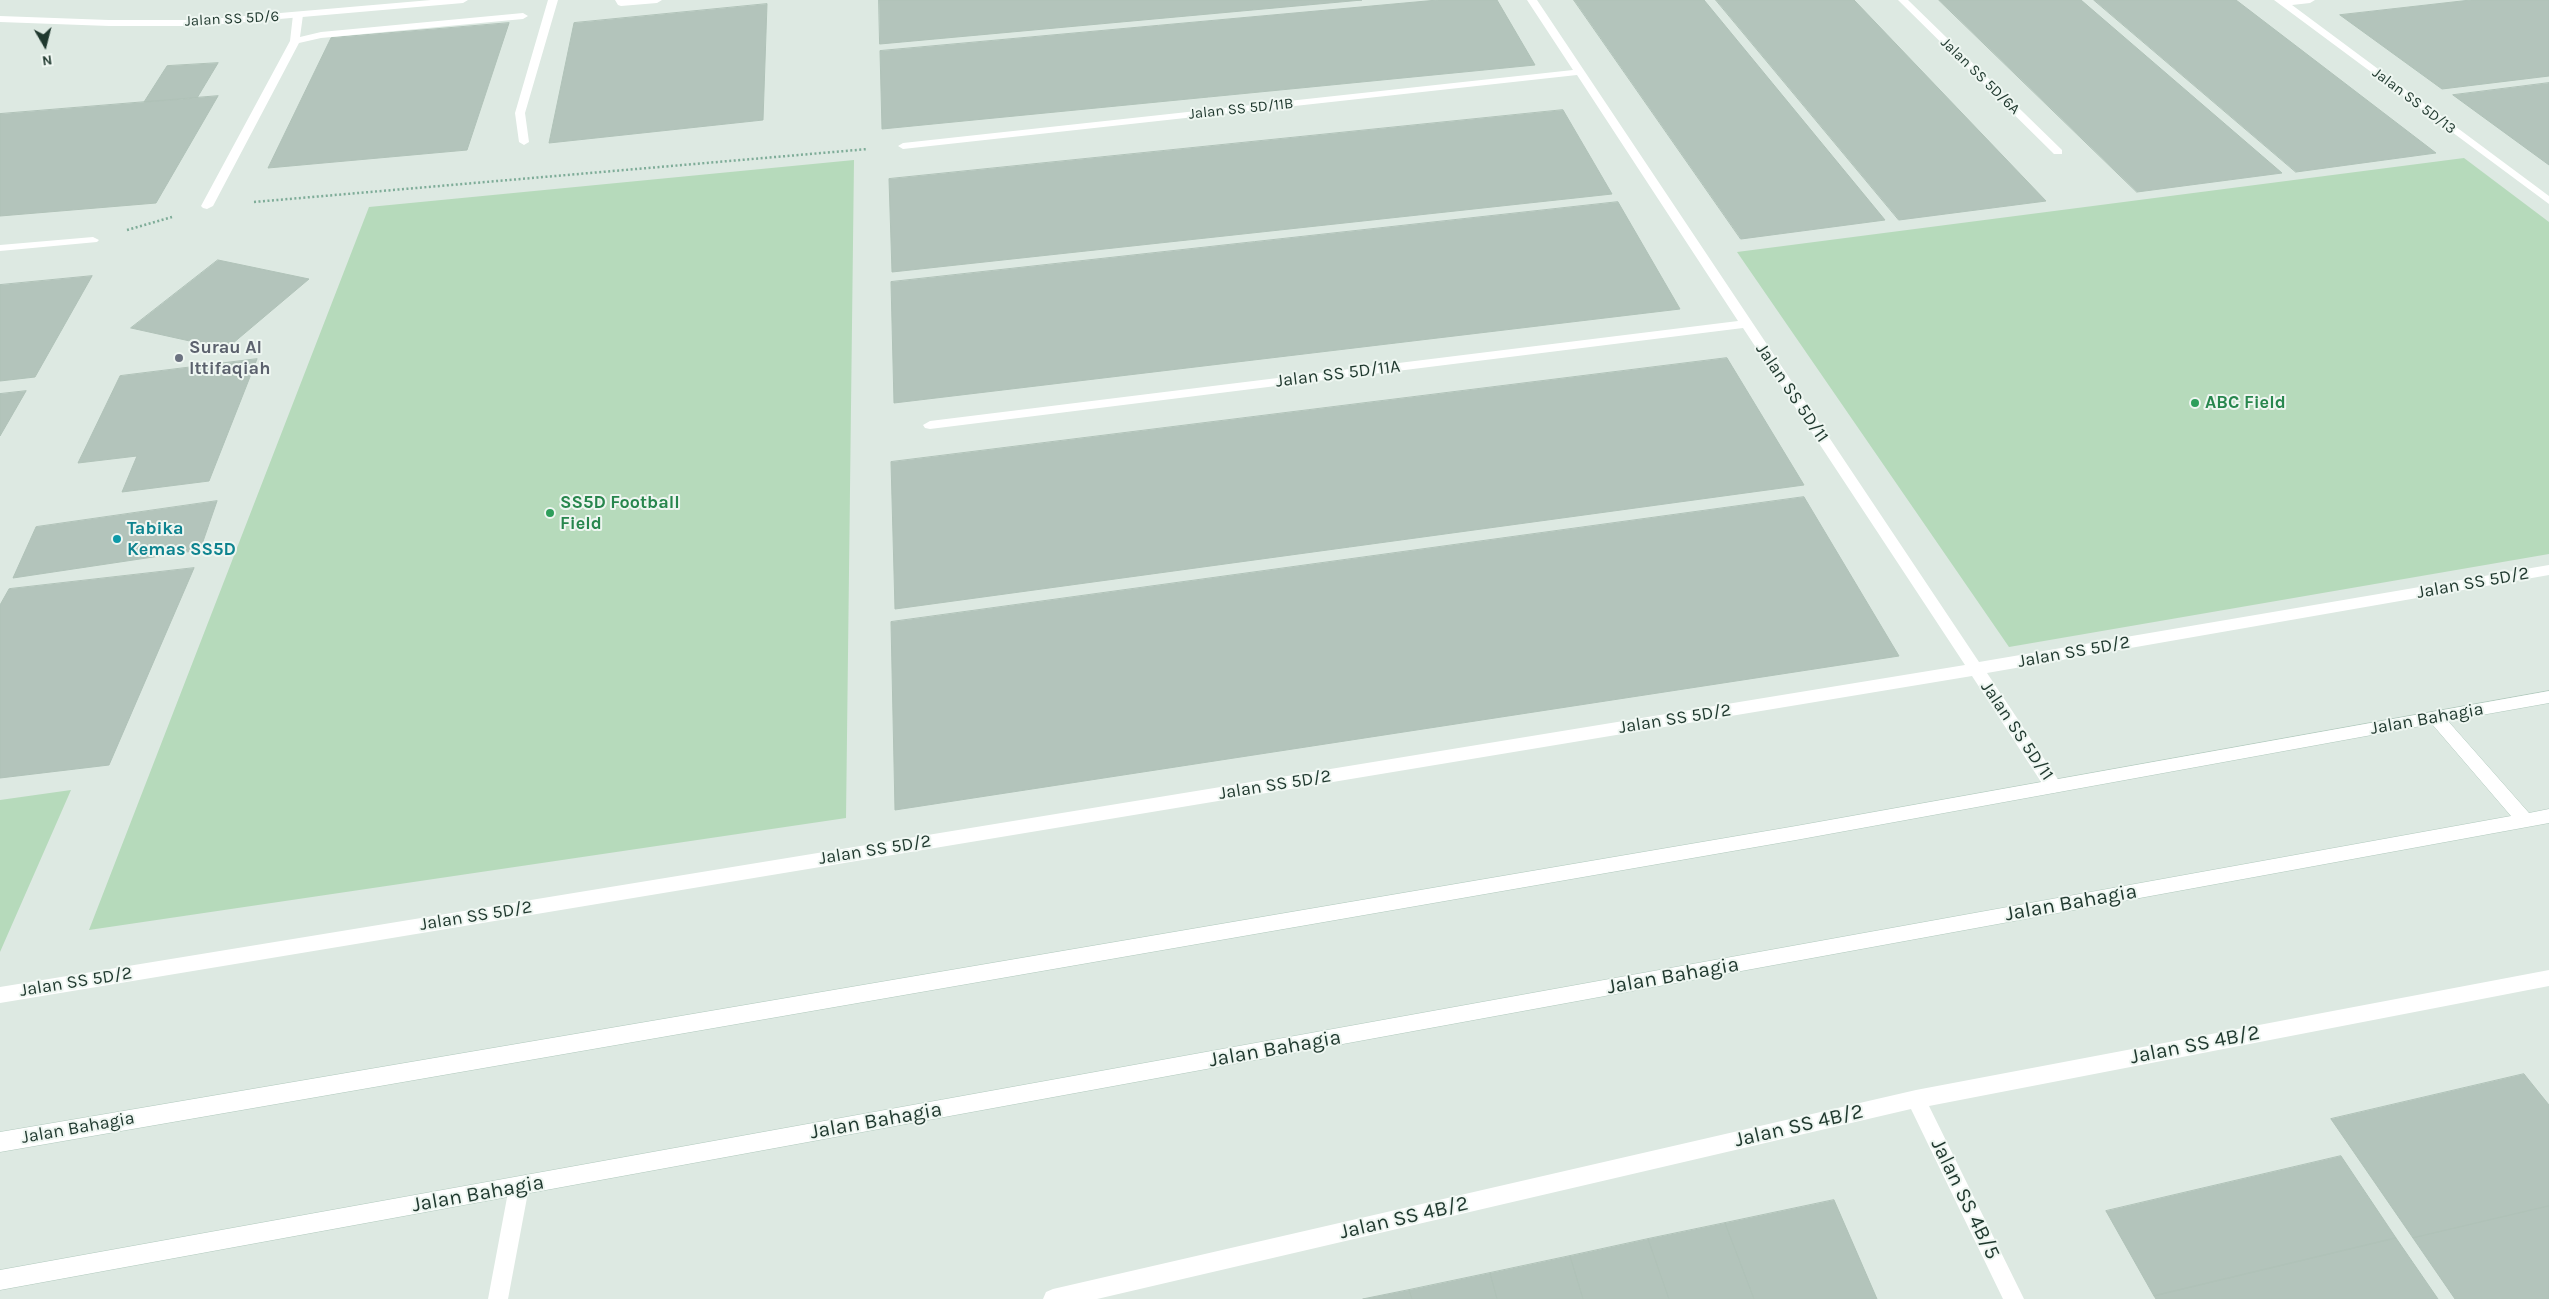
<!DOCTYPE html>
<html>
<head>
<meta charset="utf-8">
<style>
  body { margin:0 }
  #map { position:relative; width:2549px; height:1299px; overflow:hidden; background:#dde9e2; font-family:Karla,sans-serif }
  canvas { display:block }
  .north { position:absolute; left:20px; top:20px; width:50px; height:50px; -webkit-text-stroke:4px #eef6f1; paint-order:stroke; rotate:172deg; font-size:14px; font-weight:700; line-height:20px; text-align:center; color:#1f382e }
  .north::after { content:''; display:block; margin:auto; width:18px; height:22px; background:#1f382e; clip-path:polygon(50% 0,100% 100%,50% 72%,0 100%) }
</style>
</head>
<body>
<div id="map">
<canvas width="2549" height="1299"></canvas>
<div class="north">N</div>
</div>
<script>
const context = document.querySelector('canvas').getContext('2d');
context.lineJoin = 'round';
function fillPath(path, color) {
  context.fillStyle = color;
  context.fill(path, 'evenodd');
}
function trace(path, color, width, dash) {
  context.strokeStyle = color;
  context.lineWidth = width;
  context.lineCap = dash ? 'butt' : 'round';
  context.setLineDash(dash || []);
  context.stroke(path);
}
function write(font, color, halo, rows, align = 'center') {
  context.font = font + ' Karla,sans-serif';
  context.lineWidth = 4;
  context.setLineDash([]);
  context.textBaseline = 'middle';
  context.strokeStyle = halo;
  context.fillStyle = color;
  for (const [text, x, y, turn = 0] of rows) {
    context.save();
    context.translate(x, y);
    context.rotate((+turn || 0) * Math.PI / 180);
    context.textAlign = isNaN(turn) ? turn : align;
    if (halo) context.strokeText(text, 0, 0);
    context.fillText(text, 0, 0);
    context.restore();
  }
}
fillPath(new Path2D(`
  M 2464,158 L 2549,222 L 2549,554 L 2009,647 L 1737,252 Z
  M 854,160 L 846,818 L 89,930 L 369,207 Z
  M 71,790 L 0,952 L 0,800 Z`), '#b6dabb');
const building = new Path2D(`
  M 879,0 L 1362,0 L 880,44 Z
  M 1438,0 L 1497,0 L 1535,65 L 882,129 L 880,51 Z
  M 1574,0 L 1704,0 L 1885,220 L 1741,239 Z
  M 1716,0 L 1854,0 L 2046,201 L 1899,220 Z
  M 1939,0 L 2081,0 L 2282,173 L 2137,192 Z
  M 2094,0 L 2236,0 L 2436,153 L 2296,172 Z
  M 2471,0 L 2549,0 L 2549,76 L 2442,89 L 2340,15 Z
  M 767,4 L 763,120 L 549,143 L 574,23 Z
  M 509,23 L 467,150 L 268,168 L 331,38 Z
  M 218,63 L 197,98 L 144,102 L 167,66 Z
  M 2549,83 L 2549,165 L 2453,95 Z
  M 218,96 L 156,203 L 0,216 L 0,114 Z
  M 1563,110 L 1612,194 L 892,272 L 889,179 Z
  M 1618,202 L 1680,309 L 894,403 L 891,282 Z
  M 218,260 L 309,279 L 226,349 L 131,328 Z
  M 92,276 L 35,377 L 0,381 L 0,285 Z
  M 1727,358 L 1804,485 L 895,609 L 891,462 Z
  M 257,359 L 209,481 L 122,492 L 137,456 L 78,463 L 120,376 Z
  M 26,391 L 0,436 L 0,394 Z
  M 1804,497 L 1899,656 L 895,810 L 891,622 Z
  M 217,501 L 200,550 L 13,578 L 36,527 Z
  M 194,568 L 109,765 L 0,778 L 0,605 L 9,589 Z
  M 2524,1074 L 2549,1105 L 2549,1206 L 2413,1238 L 2331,1119 Z
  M 2341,1156 L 2396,1238 L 2154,1296 L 2106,1211 Z
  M 1834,1200 L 1877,1299 L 1754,1299 L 1725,1223 Z
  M 2549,1206 L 2549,1299 L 2455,1299 L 2413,1238 Z
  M 1725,1223 L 1754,1299 L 1669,1299 L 1648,1239 Z
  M 2396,1238 L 2438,1299 L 2156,1299 L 2154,1296 Z
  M 1648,1239 L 1669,1299 L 1583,1299 L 1570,1256 Z
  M 1570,1256 L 1583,1299 L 1497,1299 L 1490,1273 Z
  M 1490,1273 L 1497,1299 L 1412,1299 L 1409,1290 Z
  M 1409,1290 L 1412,1299 L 1363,1299 Z`);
fillPath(building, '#b3c4bb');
trace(building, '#b0c2b8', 1);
const secondary = new Path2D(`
  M 2549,691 L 2549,703 L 2448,721 L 2529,813 L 2549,809 L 2549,823 L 0,1290 L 0,1270 L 2511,816 L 2432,724 L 1796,840 L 0,1152 L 0,1132 L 1796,826 Z`);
trace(secondary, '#b1c9bd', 1);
trace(new Path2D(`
  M 254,202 L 868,149
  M 127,230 L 172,217`), '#7eac98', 2.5, [2, 2.5]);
fillPath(new Path2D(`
  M 548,0 L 558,0 L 525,113 L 529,142 L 524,145 L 519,142 L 515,113 Z
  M 615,0 L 662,0 L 657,3 L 621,6 L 618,5 Z
  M 298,12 L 303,15 L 300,37 L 321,32 L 523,13 L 528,16 L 523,19 L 321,38 L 299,43 L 213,206 L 207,209 L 203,208 L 201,206 L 290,41 L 293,15 Z`), '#fff');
fillPath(new Path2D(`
  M 431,0 L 468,0 L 463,3 L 199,26 L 109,26 L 0,22 L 0,16 L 109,20 L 199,20 Z
  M 1527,0 L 1537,0 L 1979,662 L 2549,565 L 2549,575 L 1987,673 L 2059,781 L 2061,786 L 2059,791 L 2053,793 L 2047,791 L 1972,676 L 0,1003 L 0,987 L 1965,665 L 1743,328 L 930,429 L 925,428 L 923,425 L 930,421 L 1738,321 L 1577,75 L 903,149 L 898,146 L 903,143 L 1573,70 Z
  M 1898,0 L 1908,0 L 2062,150 L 2062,154 L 2054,154 Z
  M 2274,0 L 2315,0 L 2310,3 L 2292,5 L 2549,196 L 2549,204 Z
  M 93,237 L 99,240 L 97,242 L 0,251 L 0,245 Z
  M 2549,970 L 2549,986 L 1929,1106 L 2024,1299 L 2003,1299 L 1911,1109 L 1097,1299 L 1043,1299 L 1046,1292 L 1053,1289 L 1916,1090 Z
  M 519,1177 L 526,1180 L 529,1187 L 508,1299 L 488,1299 L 509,1187 L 512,1180 Z`), '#fff');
fillPath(secondary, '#fff');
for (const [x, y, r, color] of [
  [179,358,5,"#6b7280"],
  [2195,403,5,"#2e9e5b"],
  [550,513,5,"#2e9e5b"],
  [117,539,5,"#0f9aa8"]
]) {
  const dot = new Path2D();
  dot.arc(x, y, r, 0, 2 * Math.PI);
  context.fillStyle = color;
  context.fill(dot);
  trace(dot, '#eef6f1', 2);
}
write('15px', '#1f382e', '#eef6f1', [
  ["Jalan SS 5D/6",232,19,-3],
  ["Jalan SS 5D/6A",1980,76,44],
  ["Jalan SS 5D/13",2414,101,37],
  ["Jalan SS 5D/11B",1241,109,-6]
]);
write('bold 18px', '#5b616d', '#eef6f1', [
  ["Surau Al",189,348],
  ["Ittifaqiah",189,369]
], 'left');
write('18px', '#1f382e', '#eef6f1', [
  ["Jalan SS 5D/11A",1338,374,-7],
  ["Jalan SS 5D/11",1792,393,56],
  ["Jalan SS 5D/2",2473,583,-10],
  ["Jalan SS 5D/2",2074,652,-10],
  ["Jalan SS 5D/2",1675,719,-9],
  ["Jalan Bahagia",2427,719,-10],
  ["Jalan SS 5D/11",2017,731,56],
  ["Jalan SS 5D/2",1275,785,-9],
  ["Jalan SS 5D/2",875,850,-9],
  ["Jalan SS 5D/2",476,916,-9],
  ["Jalan SS 5D/2",76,982,-9],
  ["Jalan Bahagia",78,1128,-10]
]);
write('bold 18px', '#27864d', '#eef6f1', [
  ["ABC Field",2205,403],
  ["SS5D Football",560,503],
  ["Field",560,524]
], 'left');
write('bold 18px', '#0d838f', '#eef6f1', [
  ["Tabika",127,529],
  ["Kemas SS5D",127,550]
], 'left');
write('21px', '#1f382e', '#eef6f1', [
  ["Jalan Bahagia",2071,903,-10],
  ["Jalan Bahagia",1673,976,-10],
  ["Jalan SS 4B/2",2195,1045,-11],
  ["Jalan Bahagia",1275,1049,-10],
  ["Jalan Bahagia",876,1121,-10],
  ["Jalan SS 4B/2",1799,1126,-13],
  ["Jalan Bahagia",478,1194,-10],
  ["Jalan SS 4B/5",1965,1199,64],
  ["Jalan SS 4B/2",1404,1218,-13]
]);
</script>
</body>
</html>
